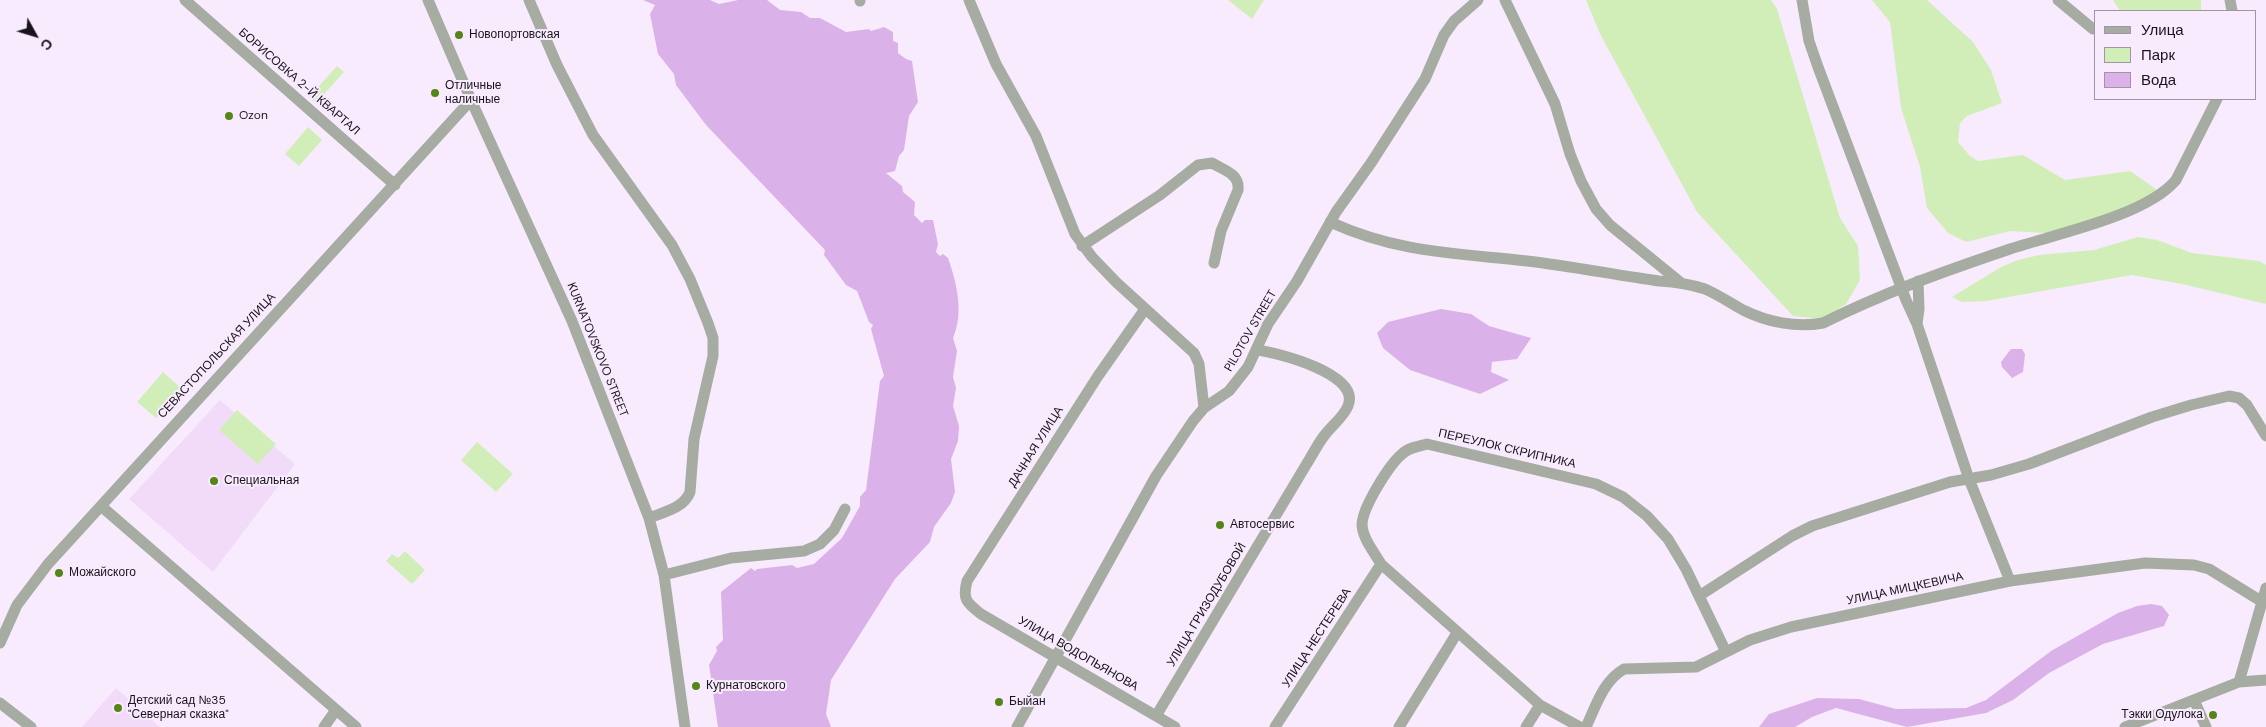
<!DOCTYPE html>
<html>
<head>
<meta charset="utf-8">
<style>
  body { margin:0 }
  #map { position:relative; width:2266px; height:727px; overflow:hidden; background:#f9ebfe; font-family:"DM Sans",sans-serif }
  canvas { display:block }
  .legend { position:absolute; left:2094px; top:10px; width:162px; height:90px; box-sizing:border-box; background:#f9ebfe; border:1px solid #9f95a3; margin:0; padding:6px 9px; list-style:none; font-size:15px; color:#19131b }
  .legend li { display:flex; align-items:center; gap:10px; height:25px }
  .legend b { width:25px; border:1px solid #9f95a3 }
  .north { position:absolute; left:10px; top:10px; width:50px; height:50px; -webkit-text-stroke:4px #f9ebfe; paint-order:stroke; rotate:129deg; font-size:14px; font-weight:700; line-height:20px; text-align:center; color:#19131b }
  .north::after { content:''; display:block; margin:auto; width:18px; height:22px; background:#19131b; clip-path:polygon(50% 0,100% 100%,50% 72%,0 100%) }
</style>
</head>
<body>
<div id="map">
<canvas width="2266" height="727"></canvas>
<ul class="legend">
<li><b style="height:6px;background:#a6aca1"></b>Улица</li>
<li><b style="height:14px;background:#d1eeb8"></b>Парк</li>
<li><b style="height:14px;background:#dbb1ea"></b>Вода</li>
</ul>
<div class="north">С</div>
</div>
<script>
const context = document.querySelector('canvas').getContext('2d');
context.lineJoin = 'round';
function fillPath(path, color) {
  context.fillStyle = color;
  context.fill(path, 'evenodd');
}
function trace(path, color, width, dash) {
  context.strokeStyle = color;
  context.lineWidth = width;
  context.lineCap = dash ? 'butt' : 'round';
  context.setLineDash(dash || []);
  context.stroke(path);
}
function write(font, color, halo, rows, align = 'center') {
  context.font = font + ' "DM Sans",sans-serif';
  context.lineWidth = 4;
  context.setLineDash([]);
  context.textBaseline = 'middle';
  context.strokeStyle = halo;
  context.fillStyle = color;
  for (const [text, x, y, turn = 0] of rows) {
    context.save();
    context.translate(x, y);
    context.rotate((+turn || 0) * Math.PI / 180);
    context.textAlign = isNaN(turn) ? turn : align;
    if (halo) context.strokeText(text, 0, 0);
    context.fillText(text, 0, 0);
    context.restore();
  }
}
fillPath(new Path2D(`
  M 220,400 L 295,464 L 213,572 L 129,499 Z
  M 116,688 L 160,727 L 82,727 Z`), '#f1dbf9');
fillPath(new Path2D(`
  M 1228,0 L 1264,0 L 1252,19 Z
  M 1586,0 L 1771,0 L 1777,9 L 1840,218 L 1858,246 L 1860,280 L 1846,304 L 1822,319 L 1793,316 L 1697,212 L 1600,34 Z
  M 1872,0 L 1927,0 L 1973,42 L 1991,70 L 2002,103 L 1967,116 L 1960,123 L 1958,142 L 1970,156 L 1978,161 L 2023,155 L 2065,180 L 2130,171 L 2156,189 L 2154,199 L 2061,234 L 2010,231 L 1966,242 L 1948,233 L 1927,208 L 1920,167 L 1901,108 L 1890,22 Z
  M 2113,0 L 2201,0 L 2201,11 L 2120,11 Z
  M 337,66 L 344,72 L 316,103 L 309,97 Z
  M 308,127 L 322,140 L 299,166 L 285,154 Z
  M 2138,237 L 2157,240 L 2192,253 L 2259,261 L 2266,265 L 2266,304 L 2182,284 L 2132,275 L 1986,301 L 1962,302 L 1952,297 L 2001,267 L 2018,260 L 2039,255 L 2094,250 Z
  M 163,372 L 182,389 L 156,418 L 137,402 Z
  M 237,410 L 276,444 L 258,464 L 219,430 Z
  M 477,442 L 513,474 L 496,492 L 461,460 Z
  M 405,551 L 425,570 L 412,584 L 386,561 L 392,554 L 398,558 Z`), '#d1eeb8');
fillPath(new Path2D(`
  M 643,0 L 710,0 L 719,4 L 738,0 L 767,0 L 780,10 L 801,12 L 810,18 L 820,18 L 846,32 L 869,29 L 871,31 L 884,27 L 893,32 L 893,41 L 898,43 L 898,53 L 906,59 L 912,61 L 918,102 L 909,116 L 904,150 L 899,156 L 895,171 L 886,173 L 902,186 L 903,192 L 915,202 L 914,215 L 922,223 L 925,220 L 933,220 L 938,244 L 936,252 L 940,256 L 943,254 L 948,258 C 957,284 964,312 953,338 L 957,351 L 953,377 L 956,388 L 953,406 L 959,426 L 958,441 L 951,459 L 955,492 L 951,503 L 934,527 L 930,542 L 895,579 L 831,680 L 826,714 L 831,727 L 718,727 L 709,665 L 717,651 L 716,647 L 723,640 L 721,592 L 751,568 L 755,571 L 757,569 L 792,565 L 797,568 L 814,564 L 842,538 L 860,506 L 860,497 L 866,490 L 880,381 L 884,376 L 871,329 L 873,325 L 869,322 L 857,291 L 846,285 L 824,255 L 825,250 L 706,125 L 676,85 L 674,74 L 658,54 L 650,14 L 655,5 Z
  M 1441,309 L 1471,314 L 1489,326 L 1531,338 L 1517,359 L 1492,362 L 1491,372 L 1509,380 L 1480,394 L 1410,370 L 1383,348 L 1377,333 L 1388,322 Z
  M 2011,349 L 2022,349 L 2025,354 L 2023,372 L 2012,378 L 2002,367 L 2001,362 Z
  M 2151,604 L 2162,606 L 2169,615 L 2164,626 L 2103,644 L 2049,673 L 2013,700 L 1986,713 L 1907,727 L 1836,708 L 1812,717 L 1795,727 L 1759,727 L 1769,714 L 1817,698 L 1859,699 L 1896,709 L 1966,708 L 1986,700 L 2051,651 L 2118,613 L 2137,606 Z`), '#dbb1ea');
trace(new Path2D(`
  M 185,0 L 395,185
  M 428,0 L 471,100 L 572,321 L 649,518 L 664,575 L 685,727
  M 529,0 L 557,65 L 593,135 L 672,245 L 690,279 L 708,323 L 713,338 L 713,356 L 694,439 L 690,492 C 684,508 664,512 649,518
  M 860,0 L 860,1
  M 969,0 L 996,64 L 1036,136 L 1075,234 L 1092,257 L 1116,282 L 1194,353 L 1199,364 L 1204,408
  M 1505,0 L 1555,104 L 1570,154 L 1581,181 L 1596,209 L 1610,225 L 1680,282
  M 1802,0 L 1809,41 L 1818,67 L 1906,300 L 1917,324 L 1969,479 L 2010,581
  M 2058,0 L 2093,29
  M 2230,0 L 2232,11
  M 1330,222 C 1398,253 1455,253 1527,261 C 1571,266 1615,275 1659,281 C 1675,282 1690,284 1705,289 C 1719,295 1730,303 1743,310 C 1767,322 1796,328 1823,323 C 1883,293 1945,271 2010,249 C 2055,234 2146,216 2176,180 L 2217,99
  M 1082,246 L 1160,195 L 1198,165 L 1212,163 C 1224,170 1240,174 1238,190 L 1221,231 L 1214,263
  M 1145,309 L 1098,376 L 967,581 C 962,600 967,603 981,614 L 1175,727
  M 1917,324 L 1919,309 L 1918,281
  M 101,506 L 356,727
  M 664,575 L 731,558 L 804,551 L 820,544 L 834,530 L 845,509
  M 1699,596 L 1792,536 L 1812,526 L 1950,482 L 1991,475 L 2029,464 L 2152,417 L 2191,405 L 2229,396 L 2239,398 L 2247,405 L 2266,436
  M 0,643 L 17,605 L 48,564 L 471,100
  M 2239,682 L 2266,588
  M 2194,700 L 2206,727
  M 0,703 L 31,727
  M 1156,716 L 1306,465 C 1312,456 1317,445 1324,436 C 1331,426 1343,418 1348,406 C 1361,374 1279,353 1257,350
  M 324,727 L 336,710
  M 1017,727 L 1156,476 L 1193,421 L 1204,408 L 1229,391 L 1248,367 L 1268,324 L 1297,281 L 1336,212 L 1371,163 L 1425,79 L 1444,35 L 1454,21 L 1478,0
  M 1275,727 L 1381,564
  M 1399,727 L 1457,633
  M 1526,727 L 1540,705
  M 1580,727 L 1540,705 L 1381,564 C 1374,552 1363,539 1362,525 C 1362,508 1389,465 1402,454 C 1408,448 1418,446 1427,444 L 1596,484 L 1623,497 L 1647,516 L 1668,539 L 1686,569 L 1725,650
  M 1586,727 C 1596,706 1603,681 1624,669 L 1696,667 L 1750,640 L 1791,627 L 2010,581 L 2145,563 L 2194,565 L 2209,569 L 2261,601
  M 2125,727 L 2239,682 L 2266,680`), '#a6aca1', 11);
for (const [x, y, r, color] of [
  [459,35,5,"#568517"],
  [435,93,5,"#568517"],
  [229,116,5,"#568517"],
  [214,481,5,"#568517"],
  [1220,525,5,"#568517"],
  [59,573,5,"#568517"],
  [696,686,5,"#568517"],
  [999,702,5,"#568517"],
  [118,708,5,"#568517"],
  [2213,715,5,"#568517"]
]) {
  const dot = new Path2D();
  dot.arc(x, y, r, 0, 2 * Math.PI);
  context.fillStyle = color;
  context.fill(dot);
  trace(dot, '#f9ebfe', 2);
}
write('12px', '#19131b', '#f9ebfe', [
  ["Новопортовская",469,35],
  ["Отличные",445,86],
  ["наличные",445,100],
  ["Ozon",239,116],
  ["Специальная",224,481],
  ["Автосервис",1230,525],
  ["Можайского",69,573],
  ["Курнатовского",706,686],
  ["Детский сад №35",128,701],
  ["\"Северная сказка\"",128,715],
  ["Быйан",1009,702],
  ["Тэкки Одулока",2203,715,"right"]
], 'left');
write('12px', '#19131b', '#f9ebfe', [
  ["БОРИСОВКА 2-Й КВАРТАЛ",299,82,41],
  ["PILOTOV STREET",1251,331,-60],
  ["KURNATOVSKOVO STREET",597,350,68],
  ["СЕВАСТОПОЛЬСКАЯ УЛИЦА",217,356,-47],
  ["ДАЧНАЯ УЛИЦА",1036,447,-58],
  ["ПЕРЕУЛОК СКРИПНИКА",1507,449,13],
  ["УЛИЦА МИЦКЕВИЧА",1905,589,-12],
  ["УЛИЦА ГРИЗОДУБОВОЙ",1207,605,-59],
  ["УЛИЦА НЕСТЕРЕВА",1317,638,-57],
  ["УЛИЦА ВОДОПЬЯНОВА",1078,654,30]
]);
</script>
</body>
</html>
